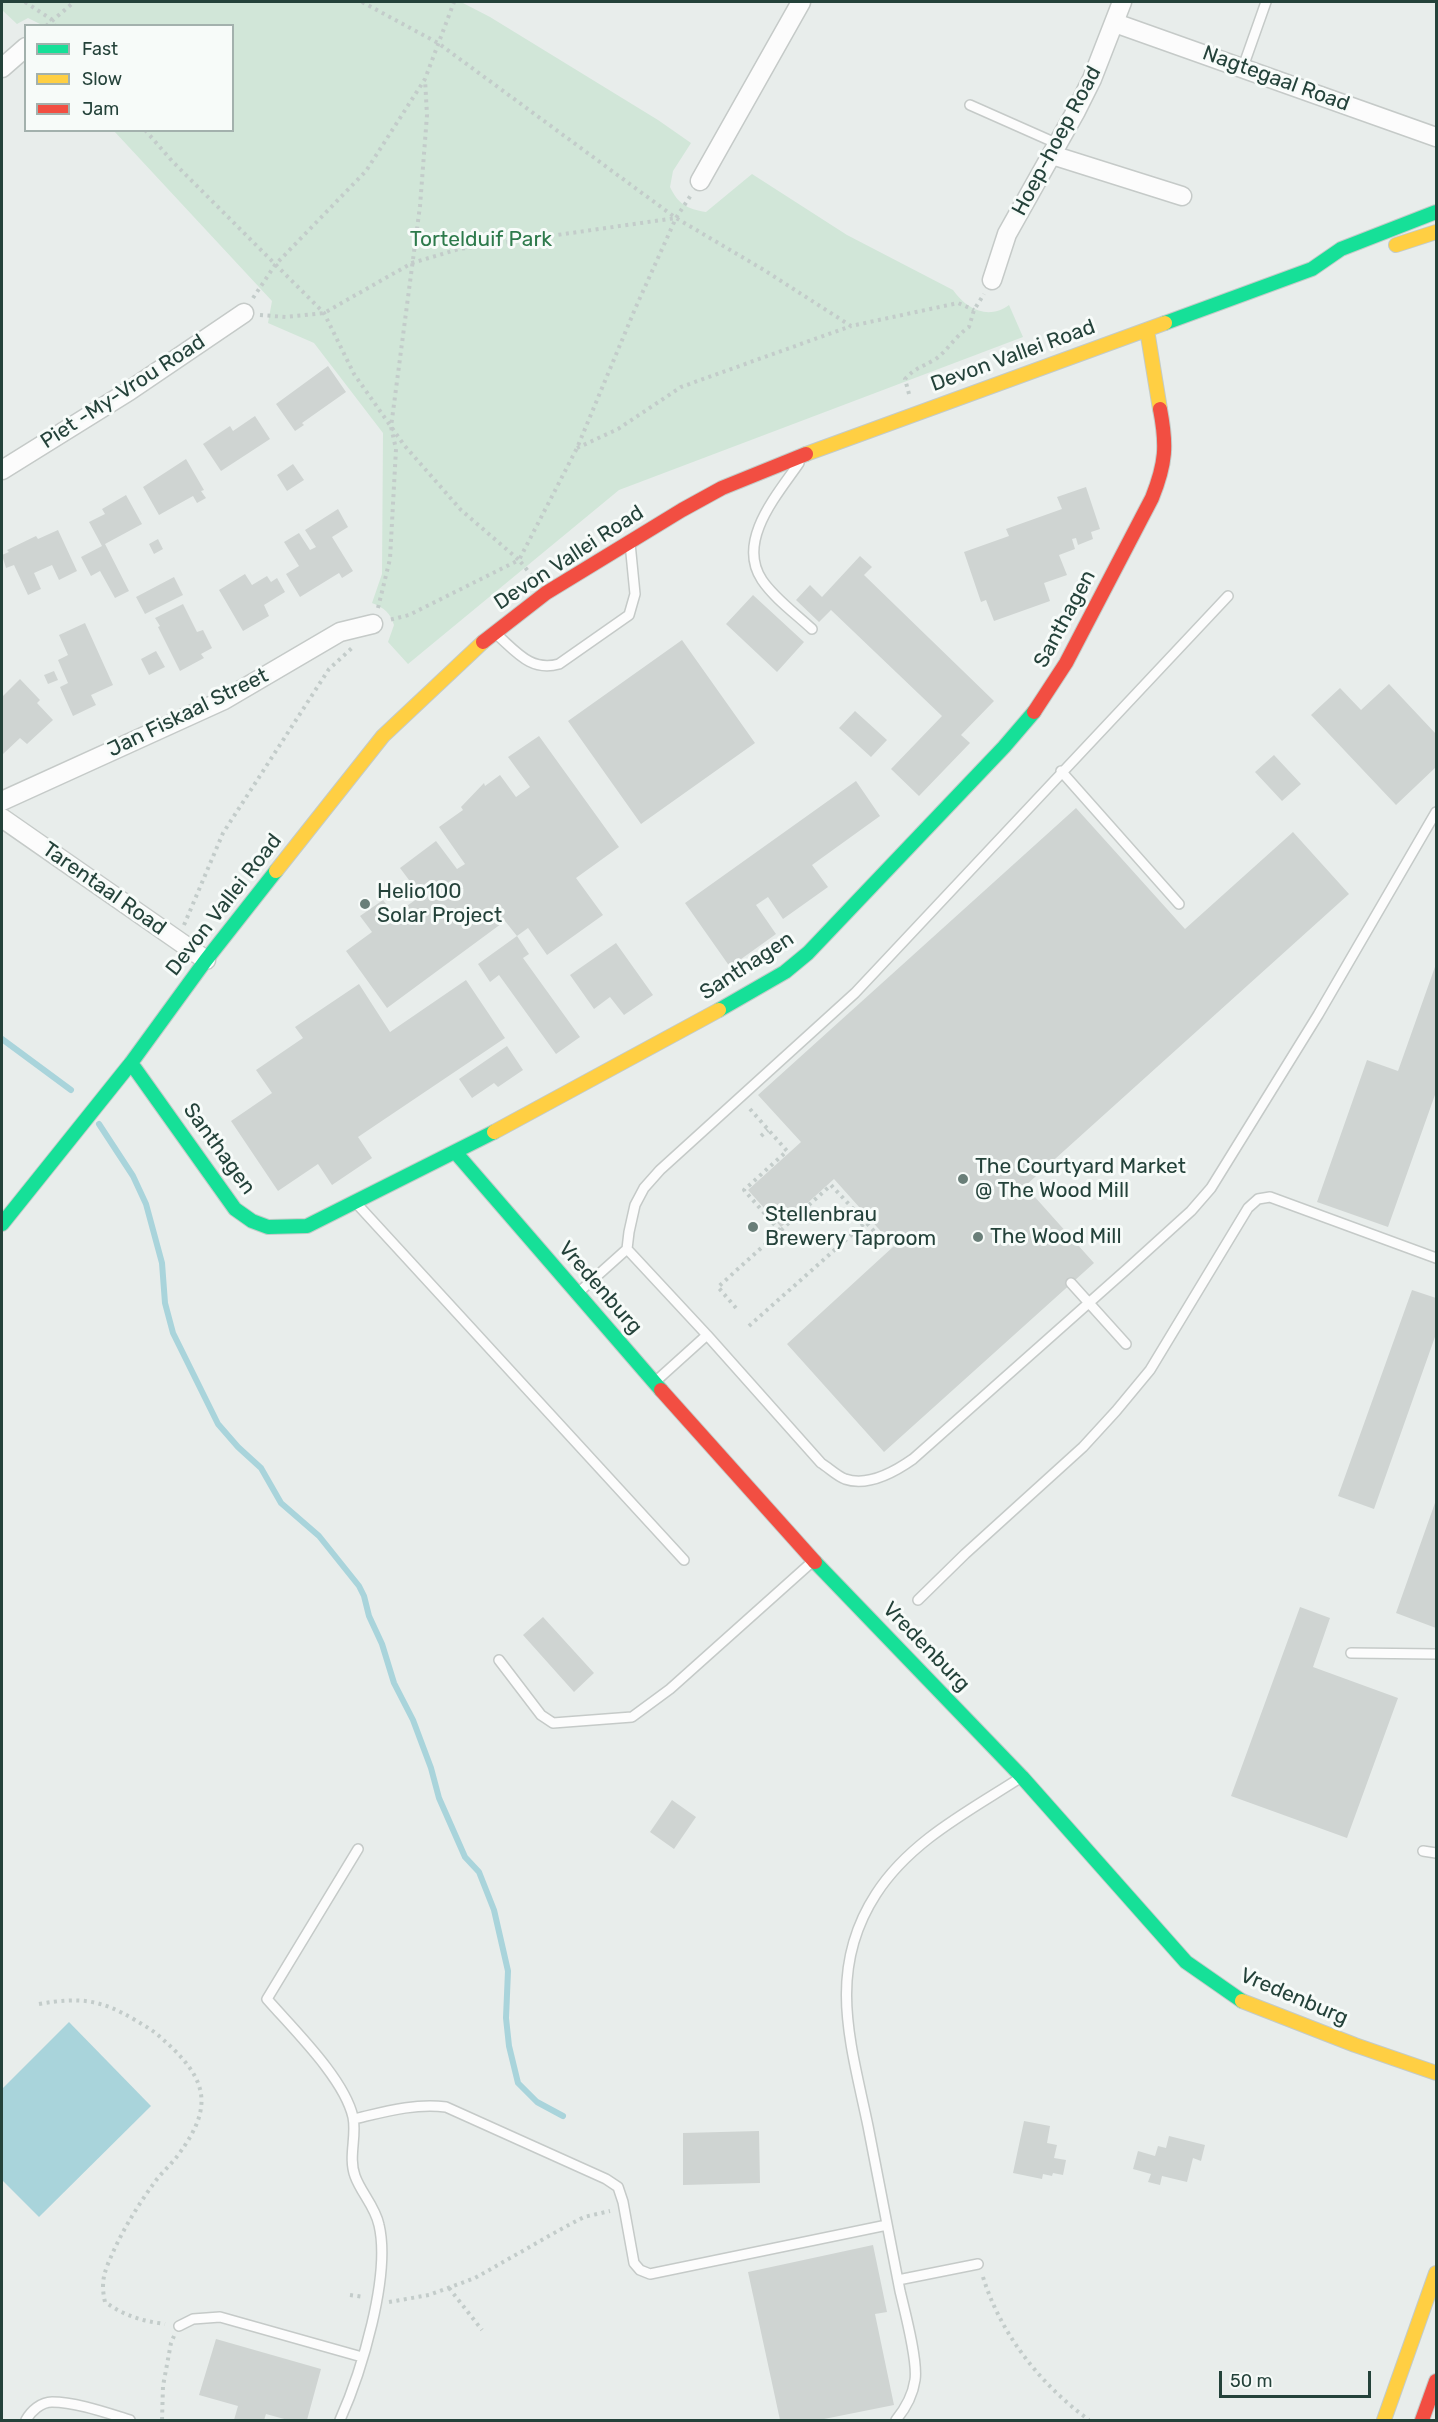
<!DOCTYPE html>
<html>
<head>
<meta charset="utf-8">
<style>
  body { margin:0 }
  #map { position:relative; width:1438px; height:2422px; overflow:hidden; background:#e8edeb; font-family:Rubik,sans-serif }
  canvas { display:block }
  .frame { position:absolute; inset:0; border:3px solid #24423a; pointer-events:none }
  .legend { position:absolute; left:24px; top:24px; width:210px; height:108px; box-sizing:border-box; background:#f7fbf9; border:2px solid #a3b1ad; margin:0; padding:8px 10px; list-style:none; font-size:18px; color:#24423a }
  .legend li { display:flex; align-items:center; gap:12px; height:30px }
  .legend b { width:30px; border:2px solid #a3b1ad }
  .scale { position:absolute; left:1219px; top:2371px; width:152px; height:27px; box-sizing:border-box; border:3px solid #24423a; border-top:0; padding-left:8px; font-size:18px; line-height:21px; white-space:nowrap; color:#24423a; -webkit-text-stroke:4px #f7fbf9; paint-order:stroke }
</style>
</head>
<body>
<div id="map">
<canvas width="1438" height="2422"></canvas>
<div class="frame"></div>
<ul class="legend">
<li><b style="height:8px;background:#16e098"></b>Fast</li>
<li><b style="height:8px;background:#ffcf43"></b>Slow</li>
<li><b style="height:8px;background:#f24e42"></b>Jam</li>
</ul>
<div class="scale">50 m</div>
</div>
<script>
const context = document.querySelector('canvas').getContext('2d');
context.lineJoin = 'round';
function fillPath(path, color) {
  context.fillStyle = color;
  context.fill(path, 'evenodd');
}
function trace(path, color, width, dash) {
  context.strokeStyle = color;
  context.lineWidth = width;
  context.lineCap = dash ? 'butt' : 'round';
  context.setLineDash(dash || []);
  context.stroke(path);
}
function write(font, color, halo, rows, align = 'center') {
  context.font = font + ' Rubik,sans-serif';
  context.lineWidth = 6;
  context.setLineDash([]);
  context.textBaseline = 'middle';
  context.strokeStyle = halo;
  context.fillStyle = color;
  for (const [text, x, y, turn = 0] of rows) {
    context.save();
    context.translate(x, y);
    context.rotate((+turn || 0) * Math.PI / 180);
    context.textAlign = isNaN(turn) ? turn : align;
    if (halo) context.strokeText(text, 0, 0);
    context.fillText(text, 0, 0);
    context.restore();
  }
}
fillPath(new Path2D(`
  M 2,2 L 461,2 L 490,17 L 658,120 L 691,143 L 673,171 L 670,187 C 678,204 687,209 706,212 L 752,174 L 847,235 L 953,290 C 967,310 989,320 1009,305 L 1023,337 L 619,490 L 408,664 L 388,642 L 394,625 C 390,612 384,608 372,603 L 382,574 L 383,433 L 314,343 L 268,323 L 272,301 L 114,131 L 232,130 L 232,26 L 44,26 L 28,18 L 17,24 L 2,10 Z`), '#d1e6d8');
fillPath(new Path2D(`
  M 69,2022 L 151,2106 L 39,2217 L 2,2180 L 2,2089 Z`), '#a9d4db');
trace(new Path2D(`
  M 2,1039 L 71,1090
  M 99,1124 L 133,1176 L 146,1204 L 162,1263 L 165,1303 L 173,1333 L 218,1424 L 238,1447 L 261,1468 L 281,1503 L 319,1536 L 359,1586 L 364,1596 L 369,1616 L 382,1644 L 394,1683 L 413,1720 L 431,1768 L 439,1798 L 465,1857 L 479,1872 L 494,1910 L 508,1971 L 506,2018 L 509,2046 L 518,2083 L 537,2102 L 563,2116`), '#a9d4db', 6);
fillPath(new Path2D(`
  M 328,366 L 346,392 L 302,423 L 304,425 L 295,431 L 276,404 Z
  M 255,416 L 270,439 L 221,471 L 203,444 L 230,426 L 233,431 Z
  M 186,459 L 204,490 L 201,491 L 206,498 L 197,503 L 193,496 L 159,515 L 143,487 Z
  M 293,464 L 304,480 L 287,491 L 277,475 Z
  M 1086,487 L 1100,529 L 1091,532 L 1093,539 L 1078,545 L 1076,538 L 1072,539 L 1075,549 L 1059,555 L 1067,575 L 1044,583 L 1050,601 L 994,621 L 986,600 L 981,602 L 964,552 L 1009,536 L 1006,529 L 1062,509 L 1057,497 Z
  M 126,495 L 142,524 L 105,544 L 129,591 L 115,598 L 100,571 L 91,576 L 81,557 L 102,546 L 89,522 L 105,514 L 102,509 Z
  M 338,509 L 348,527 L 332,537 L 353,571 L 342,578 L 339,573 L 300,597 L 286,574 L 299,566 L 284,542 L 299,533 L 310,550 L 316,547 L 305,530 Z
  M 58,530 L 77,571 L 59,580 L 52,565 L 34,573 L 41,589 L 28,595 L 14,565 L 6,568 L 2,555 L 9,552 L 7,550 L 36,536 L 38,539 Z
  M 158,539 L 163,549 L 154,554 L 149,544 Z
  M 860,556 L 872,567 L 864,575 L 994,701 L 961,735 L 970,743 L 919,796 L 891,769 L 942,716 L 831,610 L 819,622 L 796,600 L 810,585 L 822,597 Z
  M 245,574 L 252,585 L 267,576 L 271,582 L 277,578 L 285,592 L 264,605 L 269,616 L 243,631 L 219,590 Z
  M 174,577 L 183,595 L 145,614 L 136,597 Z
  M 753,595 L 804,642 L 777,672 L 726,624 Z
  M 183,604 L 197,632 L 203,630 L 212,648 L 201,654 L 204,658 L 180,671 L 158,627 L 160,626 L 155,618 Z
  M 85,623 L 113,685 L 91,695 L 96,705 L 73,716 L 60,687 L 68,683 L 58,660 L 68,655 L 59,635 Z
  M 682,640 L 755,743 L 641,824 L 568,721 Z
  M 156,651 L 165,667 L 149,675 L 141,659 Z
  M 54,671 L 58,680 L 48,684 L 44,675 Z
  M 20,679 L 40,700 L 37,703 L 53,720 L 27,744 L 20,738 L 2,755 L 2,697 Z
  M 1389,684 L 1436,734 L 1436,767 L 1396,805 L 1311,715 L 1340,688 L 1361,710 Z
  M 855,711 L 887,740 L 871,757 L 839,728 Z
  M 539,736 L 619,847 L 576,878 L 603,915 L 547,955 L 528,928 L 517,936 L 529,954 L 523,958 L 580,1037 L 556,1054 L 499,975 L 490,982 L 478,964 L 517,936 L 505,921 L 387,1008 L 346,951 L 372,932 L 360,916 L 383,900 L 394,915 L 421,896 L 400,868 L 436,841 L 457,869 L 465,864 L 439,827 L 463,810 L 461,807 L 484,783 L 485,786 L 500,775 L 516,797 L 530,787 L 508,757 Z
  M 1274,755 L 1301,784 L 1282,801 L 1255,772 Z
  M 856,781 L 880,816 L 812,865 L 828,887 L 783,919 L 768,897 L 756,905 L 776,934 L 730,967 L 685,903 Z
  M 1076,808 L 1185,929 L 1293,832 L 1349,894 L 1025,1186 L 1094,1263 L 884,1452 L 787,1344 L 894,1246 L 834,1179 L 781,1227 L 748,1190 L 801,1142 L 758,1095 Z
  M 616,943 L 653,995 L 624,1015 L 610,997 L 594,1009 L 570,975 Z
  M 1436,964 L 1436,1092 L 1388,1227 L 1317,1202 L 1367,1060 L 1398,1071 Z
  M 466,980 L 505,1038 L 358,1137 L 372,1158 L 332,1185 L 318,1164 L 278,1191 L 231,1121 L 272,1093 L 256,1070 L 303,1038 L 295,1027 L 359,984 L 390,1032 Z
  M 507,1046 L 523,1070 L 498,1087 L 494,1083 L 472,1098 L 459,1079 Z
  M 1412,1290 L 1436,1298 L 1436,1334 L 1374,1509 L 1338,1496 Z
  M 1436,1500 L 1436,1628 L 1396,1613 Z
  M 1300,1607 L 1330,1618 L 1313,1667 L 1398,1698 L 1347,1838 L 1231,1796 Z
  M 543,1617 L 594,1673 L 574,1692 L 523,1635 Z
  M 672,1800 L 696,1817 L 674,1849 L 650,1832 Z
  M 1024,2121 L 1050,2126 L 1047,2143 L 1057,2145 L 1054,2158 L 1066,2160 L 1063,2175 L 1053,2173 L 1052,2176 L 1043,2174 L 1042,2179 L 1013,2173 Z
  M 759,2131 L 760,2183 L 683,2185 L 683,2133 Z
  M 1169,2136 L 1205,2145 L 1201,2161 L 1193,2158 L 1187,2182 L 1162,2176 L 1160,2185 L 1148,2182 L 1151,2174 L 1133,2169 L 1138,2151 L 1155,2156 L 1158,2146 L 1166,2148 Z
  M 873,2245 L 887,2312 L 875,2314 L 894,2405 L 819,2420 L 780,2420 L 748,2272 Z
  M 216,2339 L 321,2369 L 307,2420 L 288,2420 L 266,2414 L 264,2420 L 234,2420 L 238,2406 L 199,2395 Z`), '#cfd4d2');
const lane = new Path2D(`
  M 1243,67 L 1266,2
  M 970,105 L 1058,144
  M 799,463 C 777,495 736,541 762,580 C 774,598 796,614 812,629
  M 495,633 C 516,651 530,672 559,664 L 629,615 L 635,594 L 630,543
  M 1061,771 L 1179,904
  M 357,1204 L 684,1560
  M 1071,1283 L 1126,1344
  M 579,1292 L 627,1249
  M 707,1335 L 627,1249 L 629,1232 L 635,1205 L 644,1188 L 660,1170 L 855,993 L 1228,596
  M 656,1381 L 707,1335 L 821,1463 C 829,1468 837,1476 845,1479 C 868,1487 896,1471 913,1459 L 1127,1269 L 1191,1211 L 1211,1188 L 1318,1015 L 1436,812
  M 918,1600 L 965,1554 L 1083,1447 L 1116,1411 L 1150,1370 L 1248,1208 L 1258,1199 L 1270,1197 L 1436,1258
  M 1351,1653 L 1436,1654
  M 499,1660 L 541,1715 L 553,1723 L 632,1717 L 670,1689 L 812,1562
  M 1423,1851 L 1436,1853
  M 354,2119 C 384,2112 414,2103 446,2107 L 606,2179 L 618,2187 L 623,2202 L 634,2263 L 640,2270 L 650,2274 L 887,2225
  M 898,2280 L 978,2264
  M 179,2326 L 193,2319 L 220,2317 L 362,2357
  M 26,2420 C 31,2411 41,2402 52,2402 C 76,2402 107,2413 130,2420
  M 340,2420 C 361,2373 391,2276 379,2225 C 375,2206 361,2193 355,2176 C 348,2157 357,2136 353,2117 C 344,2078 293,2029 267,1999 L 358,1849
  M 896,2420 C 905,2409 913,2394 915,2380 C 918,2361 905,2312 900,2291 C 889,2236 879,2181 868,2126 C 851,2044 826,1971 876,1894 C 910,1841 969,1811 1020,1778`);
const street = new Path2D(`
  M 1115,23 L 1436,137
  M 2,68 L 26,47
  M 1052,155 L 1182,196
  M 700,181 L 801,2
  M 992,280 L 1007,234 L 1076,111 L 1092,79 L 1122,2
  M 2,470 L 129,391 L 244,313
  M 2,801 L 224,700 L 340,632 L 373,624
  M 2,818 L 206,960`);
const fast = new Path2D(`
  M 1165,323 L 1312,269 L 1341,249 L 1436,212
  M 719,1010 L 785,972 L 808,953 L 1004,747 L 1034,712
  M 131,1063 L 235,1209 L 252,1221 L 268,1227 L 307,1226 L 494,1132
  M 456,1153 L 661,1390
  M 2,1224 L 131,1063 L 206,960 L 276,871
  M 815,1562 L 1022,1777 L 1186,1962 L 1242,2001`);
const slow = new Path2D(`
  M 1396,245 L 1436,232
  M 1147,330 L 1160,409
  M 806,454 L 1165,323
  M 276,871 L 383,736 L 483,642
  M 494,1132 L 719,1010
  M 1242,2001 L 1355,2045 L 1436,2073
  M 1384,2420 L 1436,2273`);
const jam = new Path2D(`
  M 483,642 L 546,593 L 682,510 L 722,488 L 806,454
  M 1034,712 L 1066,663 L 1152,498 C 1166,463 1167,445 1160,409
  M 661,1390 L 815,1562
  M 1422,2420 L 1436,2381`);
trace(lane, '#c5cac8', 12);
trace(street, '#c5cac8', 21);
trace(fast, '#c3cbc8', 16);
trace(slow, '#c3cbc8', 16);
trace(jam, '#c3cbc8', 16);
trace(new Path2D(`
  M 25,2 L 51,19 L 55,26
  M 362,2 L 438,43 L 676,218 L 764,270 L 851,326 L 958,303 L 974,310
  M 46,26 L 74,2
  M 145,130 L 172,161 L 324,313 L 354,374 L 404,445 L 461,510 L 519,560 L 409,615 L 389,620
  M 253,298 L 275,265 L 366,171 L 425,79 L 454,2
  M 260,315 L 286,317 L 324,313 L 412,263 L 459,249 L 676,218
  M 909,394 L 905,379 C 915,368 922,367 934,360 C 947,352 954,337 969,327 L 974,310 L 984,294
  M 577,448 L 618,429 L 681,387 L 851,326
  M 532,576 L 519,560 L 577,448 L 635,309 L 676,218 L 691,195
  M 378,608 L 390,559 L 396,449 L 391,427 L 420,206 L 427,115 L 425,79
  M 184,925 L 223,833 L 329,669 L 352,648
  M 750,1109 L 787,1151 L 744,1190 L 780,1231
  M 761,1136 L 768,1130
  M 736,1308 L 718,1287 L 831,1185 L 886,1244
  M 749,1326 L 866,1222
  M 39,2004 C 79,1997 100,1999 135,2020 C 143,2025 151,2029 158,2035 C 204,2075 218,2102 178,2155 C 171,2165 161,2173 154,2183 C 139,2204 125,2226 114,2250 C 105,2270 100,2280 105,2302 C 125,2316 142,2321 165,2324
  M 983,2277 C 1001,2335 1041,2385 1089,2420
  M 449,2288 L 482,2330
  M 350,2295 L 364,2297
  M 389,2302 L 429,2295 L 475,2278 L 563,2228 L 584,2217 L 610,2211
  M 162,2420 L 163,2386 L 171,2343 L 174,2336`), '#c3ccca', 4, [3, 4.5]);
trace(lane, '#fcfcfc', 9);
trace(street, '#fcfcfc', 18);
trace(fast, '#16e098', 14);
trace(slow, '#ffcf43', 14);
trace(jam, '#f24e42', 14);
for (const [x, y, r, color] of [
  [365,904,6,"#697e78"],
  [963,1179,6,"#697e78"],
  [753,1227,6,"#697e78"],
  [978,1237,6,"#697e78"]
]) {
  const dot = new Path2D();
  dot.arc(x, y, r, 0, 2 * Math.PI);
  context.fillStyle = color;
  context.fill(dot);
  trace(dot, '#f7fbf9', 2);
}
write('21px', '#24423a', '#f7fbf9', [
  ["Nagtegaal Road",1276,79,20],
  ["Hoep-hoep Road",1057,141,-62],
  ["Devon Vallei Road",1013,356,-20],
  ["Piet -My-Vrou Road",123,392,-33],
  ["Devon Vallei Road",569,558,-33],
  ["Santhagen",1065,619,-62],
  ["Jan Fiskaal Street",188,713,-26],
  ["Tarentaal Road",104,889,35],
  ["Devon Vallei Road",224,905,-52],
  ["Santhagen",747,966,-33],
  ["Santhagen",219,1149,54],
  ["Vredenburg",600,1288,49],
  ["Vredenburg",926,1647,46],
  ["Vredenburg",1294,1997,23]
]);
write('21px', '#2d7a4b', '#f7fbf9', [
  ["Tortelduif Park",481,240]
]);
write('21px', '#24423a', '#f7fbf9', [
  ["Helio100",377,892],
  ["Solar Project",377,916],
  ["The Courtyard Market",975,1167],
  ["@ The Wood Mill",975,1191],
  ["Stellenbrau",765,1215],
  ["Brewery Taproom",765,1239],
  ["The Wood Mill",990,1237]
], 'left');
</script>
</body>
</html>
